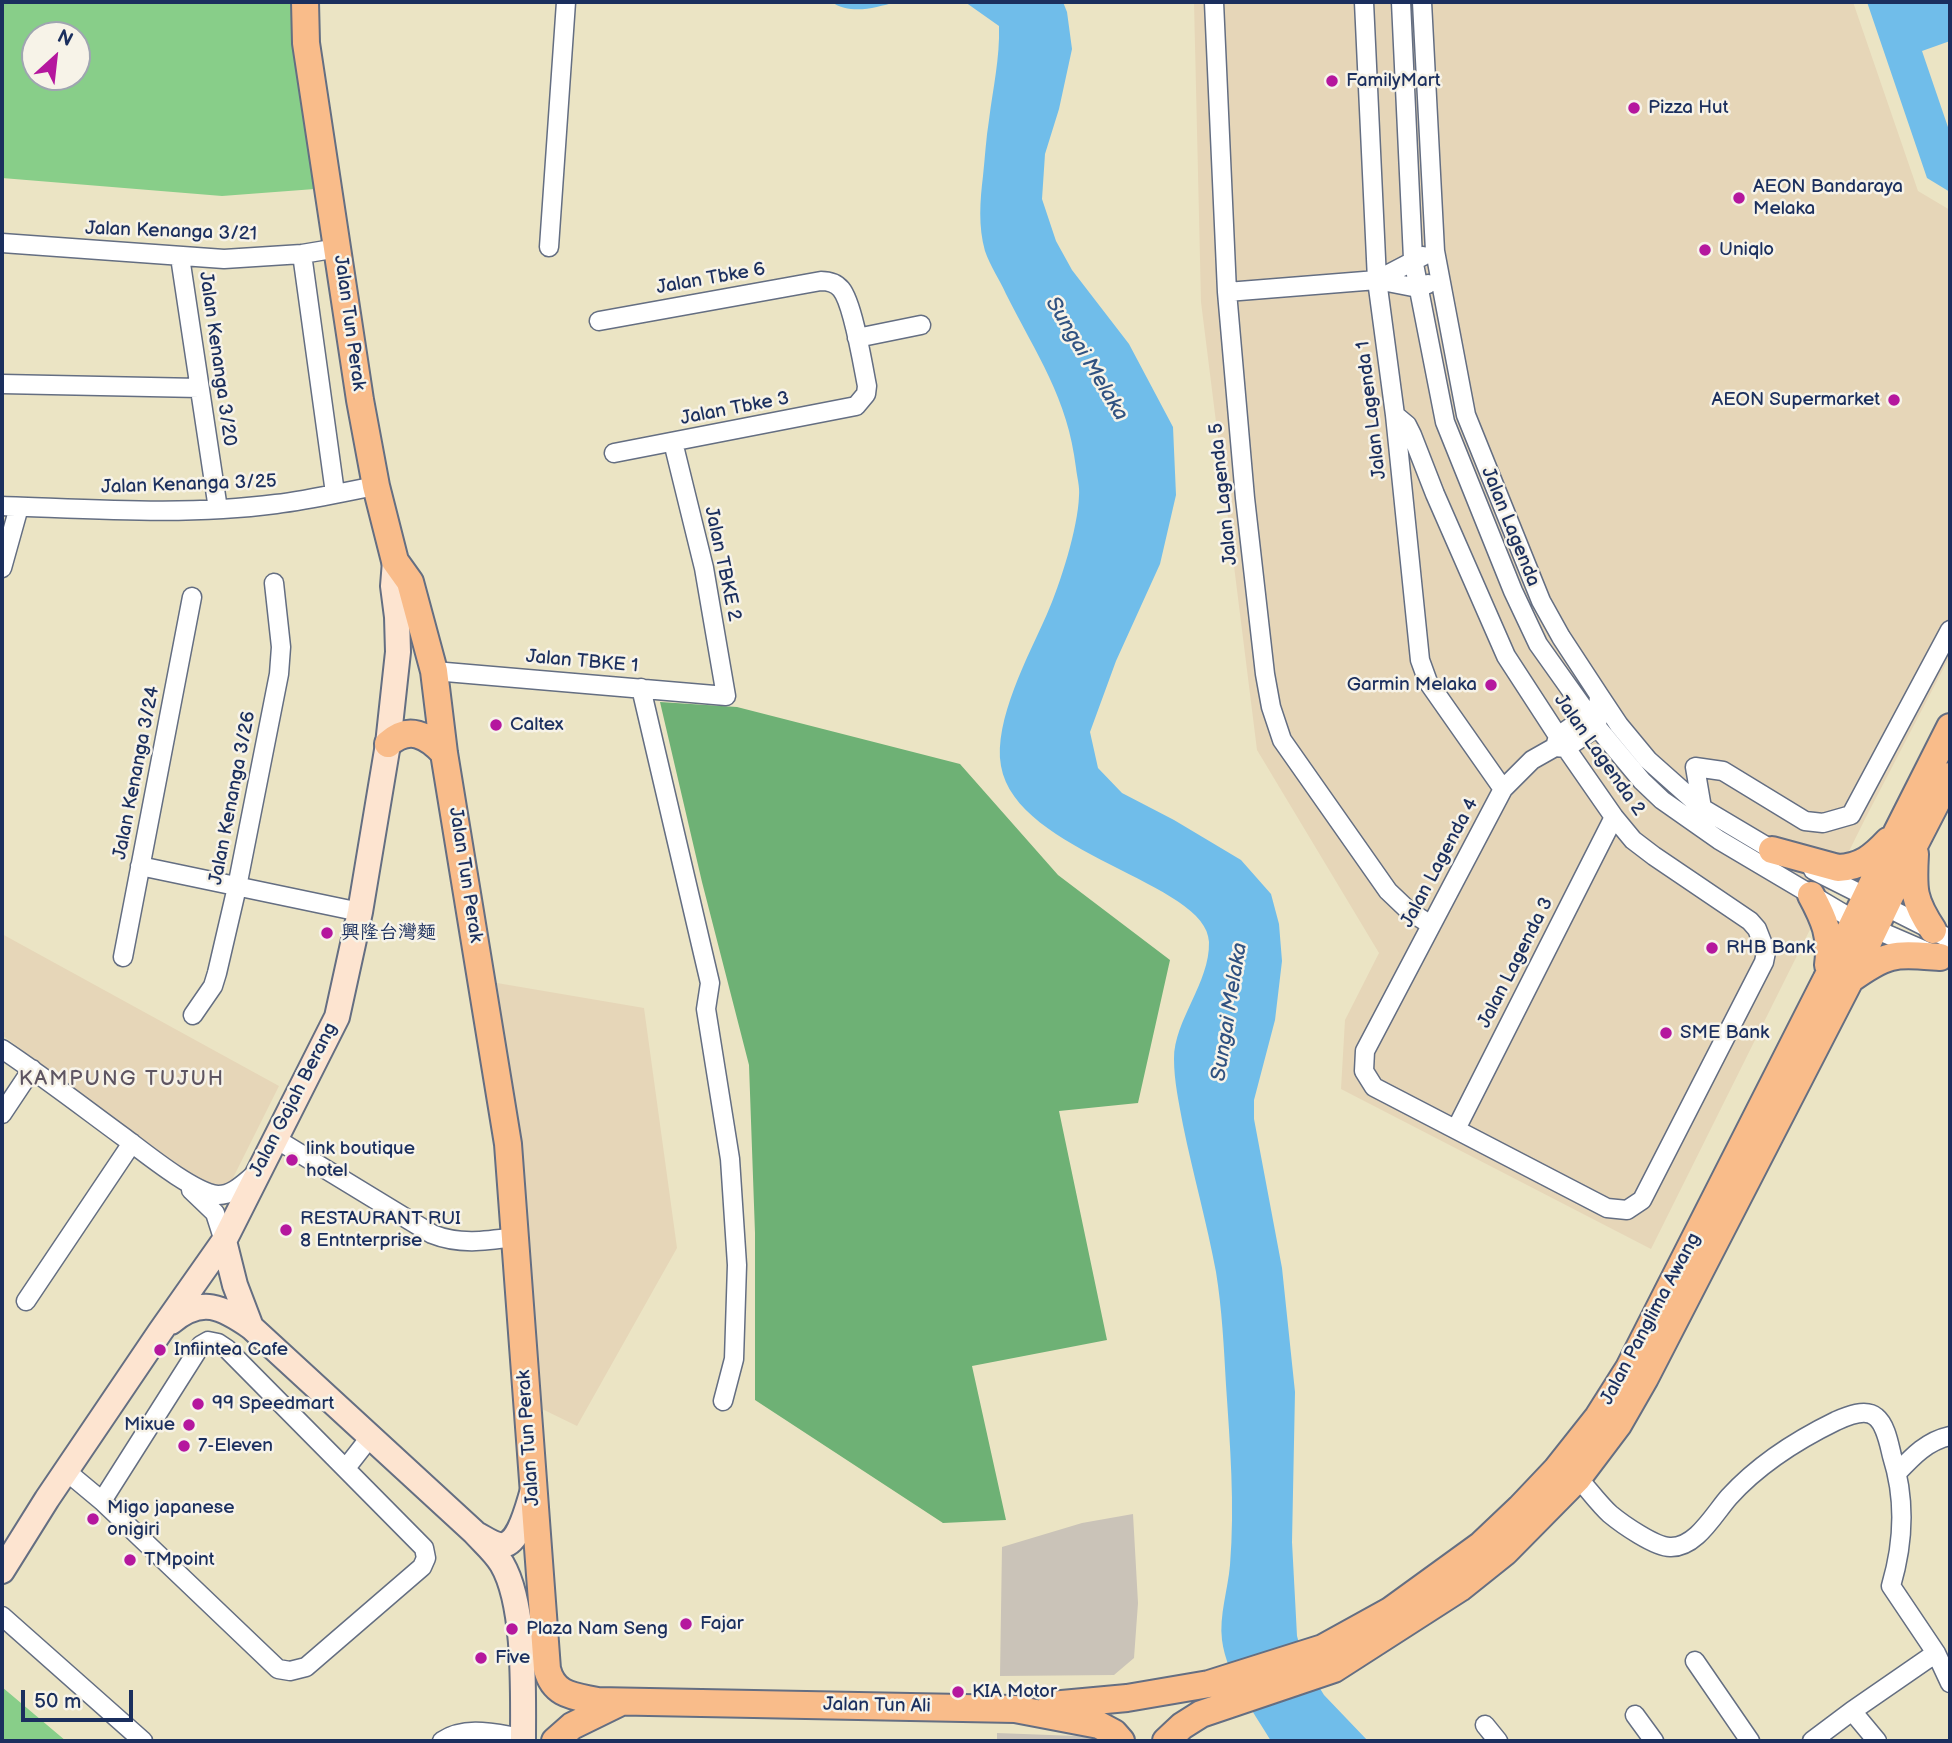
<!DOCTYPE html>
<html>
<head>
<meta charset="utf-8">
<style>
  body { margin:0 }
  #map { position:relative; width:1952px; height:1743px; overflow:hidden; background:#ebe4c4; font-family:"Balsamiq Sans",sans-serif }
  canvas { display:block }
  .frame { position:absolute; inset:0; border:4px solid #1b2f5e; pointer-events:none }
  .north { position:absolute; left:21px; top:21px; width:70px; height:70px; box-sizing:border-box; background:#f7f3e8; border:2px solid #9fa5b1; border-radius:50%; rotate:27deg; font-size:19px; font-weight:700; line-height:28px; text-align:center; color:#1b2f5e }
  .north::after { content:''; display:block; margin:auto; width:24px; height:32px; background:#b5179e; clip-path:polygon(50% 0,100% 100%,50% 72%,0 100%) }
  .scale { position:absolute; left:21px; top:1690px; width:112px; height:32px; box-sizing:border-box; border:4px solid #1b2f5e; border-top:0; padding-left:9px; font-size:21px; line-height:24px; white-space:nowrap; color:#1b2f5e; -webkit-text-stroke:5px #f7f3e8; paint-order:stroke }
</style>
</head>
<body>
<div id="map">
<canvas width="1952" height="1743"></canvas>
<div class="frame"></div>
<div class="north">N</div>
<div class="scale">50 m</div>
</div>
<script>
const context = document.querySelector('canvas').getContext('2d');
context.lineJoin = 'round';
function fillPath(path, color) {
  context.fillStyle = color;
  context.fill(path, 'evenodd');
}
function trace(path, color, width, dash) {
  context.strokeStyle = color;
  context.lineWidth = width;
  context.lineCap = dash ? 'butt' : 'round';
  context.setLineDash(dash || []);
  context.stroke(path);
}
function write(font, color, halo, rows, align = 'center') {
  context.font = font + ' "Balsamiq Sans","LXGW WenKai TC",sans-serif';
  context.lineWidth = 5;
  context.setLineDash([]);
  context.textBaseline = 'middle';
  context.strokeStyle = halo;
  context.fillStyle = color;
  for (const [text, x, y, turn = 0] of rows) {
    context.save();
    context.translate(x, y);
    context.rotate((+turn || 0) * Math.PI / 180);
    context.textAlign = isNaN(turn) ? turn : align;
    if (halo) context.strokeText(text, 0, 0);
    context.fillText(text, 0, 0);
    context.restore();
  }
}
fillPath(new Path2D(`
  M 1194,2 L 1853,2 L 1918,191 L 1950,210 L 1950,656 L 1866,817 L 1651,1249 L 1341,1089 L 1345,1020 L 1379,953 L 1257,750 L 1201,302 Z
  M 2,934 L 279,1086 L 232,1180 L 221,1186 L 209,1187 L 186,1172 L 2,1035 L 5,1031 L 2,1028 Z
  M 497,983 L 644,1008 L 677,1248 L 577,1426 L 540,1408 L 528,1235 Z`), '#e6d6b8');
fillPath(new Path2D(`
  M 1133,1514 L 1138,1603 L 1134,1658 L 1114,1675 L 1000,1676 L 1002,1547 L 1082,1523 Z
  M 997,1733 L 1102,1737 L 1106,1741 L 997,1741 Z`), '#cac3b8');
fillPath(new Path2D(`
  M 2,2 L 305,2 L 328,188 L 222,196 L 2,178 ZM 35,35 L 77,35 L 77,77 L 35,77 Z
  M 2,1687 L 66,1741 L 2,1741 Z`), '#88ce89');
fillPath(new Path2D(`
  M 660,702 L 737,707 L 960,764 L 1058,875 L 1170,960 L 1138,1103 L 1059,1111 L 1107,1340 L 972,1366 L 1006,1520 L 943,1523 L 755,1400 L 755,1233 L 749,1065 L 702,882 Z`), '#6eb175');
fillPath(new Path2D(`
  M 831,2 L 896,2 C 874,8 852,15 831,2 Z
  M 965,2 L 1063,2 L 1067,12 L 1072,49 L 1059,109 L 1045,154 L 1042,199 L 1056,241 L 1072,270 L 1129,344 L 1173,427 L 1176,495 L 1160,564 L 1116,661 L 1090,732 L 1098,768 L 1122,793 L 1174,820 L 1241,860 L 1271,894 L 1279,924 L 1282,961 L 1275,1020 L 1254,1100 L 1254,1119 L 1282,1268 L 1295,1392 L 1292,1542 L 1297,1636 L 1305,1664 L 1324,1695 L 1368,1741 L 1271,1741 C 1252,1709 1227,1677 1222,1640 C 1219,1616 1228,1589 1230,1565 C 1235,1506 1230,1444 1226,1385 C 1224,1348 1222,1309 1216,1272 C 1207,1223 1193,1174 1183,1125 C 1179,1103 1174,1081 1174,1059 C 1174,1020 1210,983 1209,942 C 1208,882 1016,854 1001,766 C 993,721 1029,655 1047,614 C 1060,585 1078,528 1079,496 C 1080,487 1077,477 1076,468 C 1068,398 1036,354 1006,294 C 1000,280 990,266 985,251 C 978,227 980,200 983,176 C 985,157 986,138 989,120 C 993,88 1000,58 999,26 Z
  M 1867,2 L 1950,2 L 1950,41 L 1922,51 L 1950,133 L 1950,192 L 1927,178 Z`), '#70bdea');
const street = new Path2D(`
  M 1214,2 L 1227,292 L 1245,498 L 1265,674 L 1271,707 L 1282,740 L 1388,891 L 1409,911 L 1431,925
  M 1364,2 L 1377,280 L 1395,415 L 1420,660 L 1428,682 L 1503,789
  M 1401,2 L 1413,259 L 1445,422 L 1513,591 L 1538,644 L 1597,727 L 1642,781 L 1662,800 L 1719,840 L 1854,920 L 1928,952
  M 1422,2 L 1435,251 L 1466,415 L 1541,601 L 1561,637 L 1599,695 L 1619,725 L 1648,760 L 1702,808 L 1781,855
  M 2,243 L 224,259 L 302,254 L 338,248
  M 549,247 L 566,2
  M 302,254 L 335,493
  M 180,257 L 218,509
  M 1377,280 L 1423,256
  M 1227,292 L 1377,280 L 1418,288 L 1428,284
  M 599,321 L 821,281 C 829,281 836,283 841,289 C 853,303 863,366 867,386 L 866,394 L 856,406 L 614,453
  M 857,338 L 921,325
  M 2,384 L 199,388
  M 1395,415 L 1407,425 L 1412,435 L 1435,494 L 1506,656 L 1558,736 L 1566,748 L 1614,817 L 1633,840 L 1654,856 L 1750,921 L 1757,929 L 1766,952 L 1764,962 L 1642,1200 L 1627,1210 L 1607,1208 L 1374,1087 L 1364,1071 L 1365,1051 L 1503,789 L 1532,760 L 1555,747 L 1566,748 L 1597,727 L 1599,695
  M 2,506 C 93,509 185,516 276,504 C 309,500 343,492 376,486
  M 2,568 L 19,507
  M 434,671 L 726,696 L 704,568 L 673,442
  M 641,688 L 710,983 L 706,1009 L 730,1159 L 737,1265 L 734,1359 L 723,1401
  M 1555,747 L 1558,736 L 1588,715
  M 1702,808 L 1695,767 L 1723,771 L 1805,821 L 1823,823 L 1851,815 L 1950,630
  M 140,866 L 360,912
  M 1813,870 L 1950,939
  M 123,957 L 192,597
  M 193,1015 L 213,986 L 217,973 L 237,887 L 279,674 L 281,647 L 274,583
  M 2,1049 C 44,1077 84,1108 125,1138 C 145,1153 193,1192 217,1195 C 232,1196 244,1183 254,1175
  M 2,1114 L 32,1069
  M 1456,1129 L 1614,817
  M 276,1139 L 432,1234 C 459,1245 486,1241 514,1237
  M 191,1190 L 215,1213 L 224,1241
  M 26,1301 L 132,1143
  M 346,1468 L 371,1436
  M 66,1471 L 102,1501 L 278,1669 L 290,1671 L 306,1667 L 422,1567 L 426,1558 L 424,1548 L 227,1349 L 218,1343 L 208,1341 L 201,1345 L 102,1501
  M 1897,1473 C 1913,1456 1927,1441 1950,1436
  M 1578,1478 C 1589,1490 1599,1504 1610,1514 C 1622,1524 1655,1547 1670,1547 C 1696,1548 1714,1514 1729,1497 C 1758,1465 1797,1440 1836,1421 C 1847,1416 1866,1408 1876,1417 C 1886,1425 1889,1444 1892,1456 C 1906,1500 1904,1542 1891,1586 L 1936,1653 L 1950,1683
  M 2,1616 L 143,1741
  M 1695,1661 L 1750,1741
  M 1852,1711 L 1936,1653
  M 1635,1715 L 1654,1741
  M 1485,1725 L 1498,1741
  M 442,1741 C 467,1725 496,1734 523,1738
  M 1812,1741 L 1852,1711 L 1877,1741`);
const secondary = new Path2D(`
  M 224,1241 L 235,1285 L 251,1327
  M 171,1322 C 202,1296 222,1307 251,1327 L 474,1532 C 483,1542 495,1552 502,1564 C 526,1605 523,1693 523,1741
  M 478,1535 C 484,1538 492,1544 499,1545 C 519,1548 528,1505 533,1490
  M 2,1571 L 47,1499 L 160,1332 L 224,1241 L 337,1017 L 360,912 L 388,744 L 398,652 L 397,617 L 393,586 L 395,561`);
const primary = new Path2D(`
  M 305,2 L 306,43 L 360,400 L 376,486 L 395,561 L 410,582 L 434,671 L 444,753 L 508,1144 L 547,1669 C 554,1696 574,1696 597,1701 L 1015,1709 L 1099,1725 L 1114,1733 L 1121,1741
  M 388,744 C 409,725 427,735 444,753
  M 1772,850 L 1838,868 C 1861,867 1873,857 1888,841
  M 1915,854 C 1913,890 1913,900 1933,930
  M 1811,895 C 1824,919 1832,937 1828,965
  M 1851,979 C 1889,952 1894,954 1940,957
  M 1051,1705 L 1127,1698 L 1209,1684 L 1323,1648 L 1390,1611 L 1481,1545 L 1520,1508 L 1556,1470 L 1598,1417 L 1629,1368 L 1826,980 L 1897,832 L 1950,727
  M 555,1741 L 572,1726 L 621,1702
  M 1166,1741 L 1182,1726 L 1201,1714 L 1334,1669 L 1460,1588 L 1505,1552 L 1578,1478 L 1618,1425 L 1645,1378 L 1850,980 L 1916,842 L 1950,776`);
trace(street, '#646e82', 21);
trace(secondary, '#646e82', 28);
trace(primary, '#646e82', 30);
trace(street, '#fff', 18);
trace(secondary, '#fde4d0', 24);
trace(primary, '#f9bc8a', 26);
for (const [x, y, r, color] of [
  [1332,81,7,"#b5179e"],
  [1634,108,7,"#b5179e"],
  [1739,198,7,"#b5179e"],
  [1705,250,7,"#b5179e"],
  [1894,400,7,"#b5179e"],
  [1491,685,7,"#b5179e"],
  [496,725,7,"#b5179e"],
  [327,933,7,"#b5179e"],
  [1712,948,7,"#b5179e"],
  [1666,1033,7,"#b5179e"],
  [292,1160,7,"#b5179e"],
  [286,1230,7,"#b5179e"],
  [160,1350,7,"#b5179e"],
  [198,1404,7,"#b5179e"],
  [189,1425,7,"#b5179e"],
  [184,1446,7,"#b5179e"],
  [93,1519,7,"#b5179e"],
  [130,1560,7,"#b5179e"],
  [686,1624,7,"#b5179e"],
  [512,1629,7,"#b5179e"],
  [481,1658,7,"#b5179e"],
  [958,1692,7,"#b5179e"]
]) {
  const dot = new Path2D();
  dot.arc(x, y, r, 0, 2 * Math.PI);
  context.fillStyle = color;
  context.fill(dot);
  trace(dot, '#f7f3e8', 2.5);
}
write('19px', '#1b2f5e', '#f7f3e8', [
  ["FamilyMart",1346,81],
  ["Pizza Hut",1648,108],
  ["AEON Bandaraya",1753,187],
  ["Melaka",1753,209],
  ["Uniqlo",1719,250],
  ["AEON Supermarket",1880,400,"right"],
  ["Garmin Melaka",1477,685,"right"],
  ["Caltex",510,725],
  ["興隆台灣麵",341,933],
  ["RHB Bank",1726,948],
  ["SME Bank",1680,1033],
  ["link boutique",306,1149],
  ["hotel",306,1171],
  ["RESTAURANT RUI",300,1219],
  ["8 Entnterprise",300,1241],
  ["Infiintea Cafe",174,1350],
  ["99 Speedmart",212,1404],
  ["Mixue",175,1425,"right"],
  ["7-Eleven",198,1446],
  ["Migo japanese",107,1508],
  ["onigiri",107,1530],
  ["TMpoint",144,1560],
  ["Fajar",700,1624],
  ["Plaza Nam Seng",526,1629],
  ["Five",495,1658],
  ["KIA Motor",972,1692]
], 'left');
write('19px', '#1b2f5e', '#f7f3e8', [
  ["Jalan Kenanga 3/21",171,232,2],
  ["Jalan Tbke 6",711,279,-10],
  ["Jalan Tun Perak",349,323,82],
  ["Jalan Kenanga 3/20",217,359,82],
  ["Jalan Tbke 3",735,409,-11],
  ["Jalan Lagenda 1",1372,410,-97],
  ["Jalan Kenanga 3/25",189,485,-2],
  ["Jalan Lagenda 5",1224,494,-96],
  ["Jalan Lagenda",1510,527,68],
  ["Jalan TBKE 2",722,564,78],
  ["Jalan TBKE 1",582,662,5],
  ["Jalan Lagenda 2",1599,755,55],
  ["Jalan Kenanga 3/24",137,773,-79],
  ["Jalan Kenanga 3/26",233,798,-79],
  ["Jalan Lagenda 4",1440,863,-62],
  ["Jalan Tun Perak",465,875,81],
  ["Jalan Lagenda 3",1516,963,-63],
  ["Jalan Gajah Berang",294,1100,-63],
  ["Jalan Panglima Awang",1651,1319,-62],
  ["Jalan Tun Perak",529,1438,-94],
  ["Jalan Tun Ali",877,1706,1]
]);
write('italic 21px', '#305281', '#f7f3e8', [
  ["Sungai Melaka",1086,359,59],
  ["Sungai Melaka",1230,1012,-81]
]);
context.letterSpacing = '2px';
write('21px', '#5e5562', '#f7f3e8', [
  ["KAMPUNG TUJUH",122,1080]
]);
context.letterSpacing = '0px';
</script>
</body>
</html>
